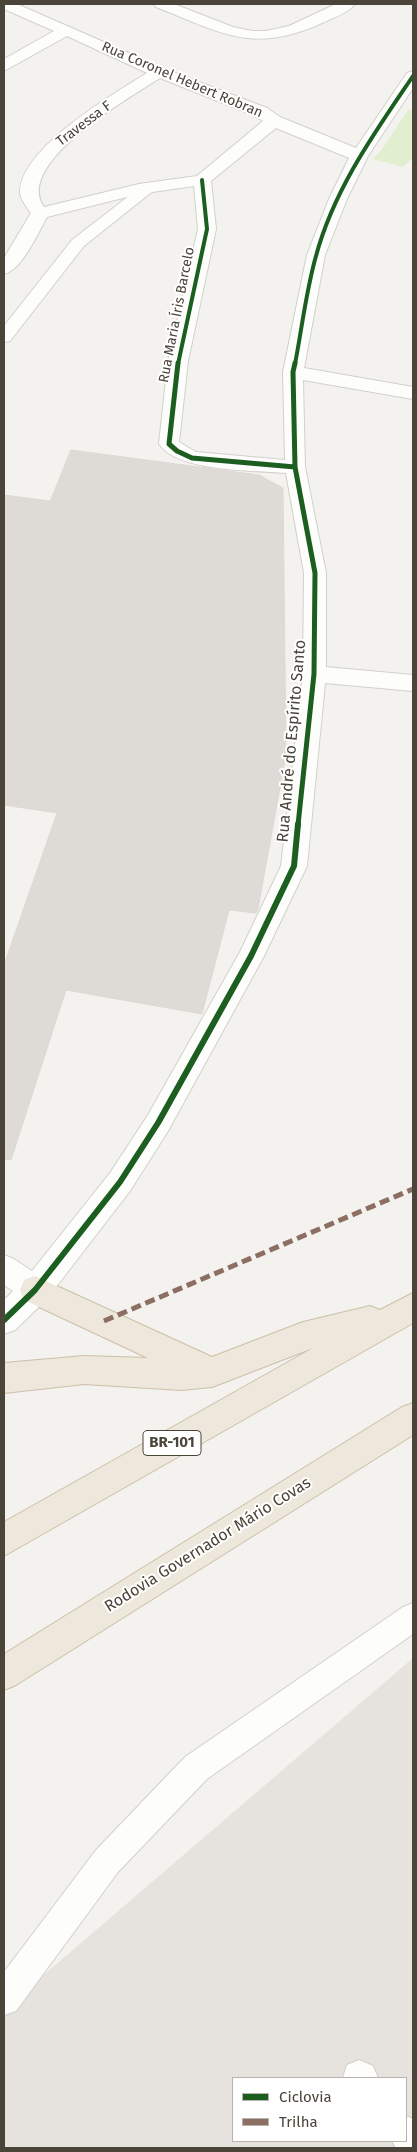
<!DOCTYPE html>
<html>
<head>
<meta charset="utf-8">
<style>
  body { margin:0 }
  #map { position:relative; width:417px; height:2152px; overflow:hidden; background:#f4f2ee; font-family:"Fira Sans",sans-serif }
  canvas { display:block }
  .frame { position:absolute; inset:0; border:5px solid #4b4439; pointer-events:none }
  .legend { position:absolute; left:232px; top:2077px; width:175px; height:65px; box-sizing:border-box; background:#fff; border:1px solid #b7b4b0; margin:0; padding:6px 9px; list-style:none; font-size:15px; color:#4b4439 }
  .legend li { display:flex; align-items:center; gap:10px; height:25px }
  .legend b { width:25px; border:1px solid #b7b4b0 }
</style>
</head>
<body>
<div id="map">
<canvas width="417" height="2152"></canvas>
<div class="frame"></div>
<ul class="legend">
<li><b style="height:6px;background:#1b5e20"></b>Ciclovia</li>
<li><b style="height:6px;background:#8d6e63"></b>Trilha</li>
</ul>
</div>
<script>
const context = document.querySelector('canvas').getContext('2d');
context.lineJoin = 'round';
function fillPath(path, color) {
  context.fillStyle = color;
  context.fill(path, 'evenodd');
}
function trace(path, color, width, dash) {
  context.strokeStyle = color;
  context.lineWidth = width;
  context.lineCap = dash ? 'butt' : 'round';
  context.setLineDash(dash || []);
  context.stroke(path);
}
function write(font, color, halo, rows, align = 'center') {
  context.font = font + ' "Fira Sans",sans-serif';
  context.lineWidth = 4;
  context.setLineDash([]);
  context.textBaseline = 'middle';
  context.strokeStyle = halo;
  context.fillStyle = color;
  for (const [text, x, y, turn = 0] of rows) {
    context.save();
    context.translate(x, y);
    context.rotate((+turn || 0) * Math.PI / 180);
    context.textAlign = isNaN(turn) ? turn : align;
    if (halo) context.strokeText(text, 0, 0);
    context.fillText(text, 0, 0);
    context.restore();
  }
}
fillPath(new Path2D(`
  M 413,1658 L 413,2148 L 4,2148 L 4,2009 ZM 233,2078 L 406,2078 L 406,2141 L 233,2141 Z`), '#e6e2de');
fillPath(new Path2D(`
  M 413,109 L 413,158 L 403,167 L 373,159 C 388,145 395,127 408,110 Z`), '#e1eecf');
const building = new Path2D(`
  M 71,450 L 259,475 L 283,488 L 286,755 L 258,909 L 256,913 L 229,910 L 202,1014 L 66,990 L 11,1160 L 4,1159 L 4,965 L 57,813 L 4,805 L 4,495 L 50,501 Z`);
fillPath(building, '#dedbd6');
trace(building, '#dcd9d4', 1);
const lane = new Path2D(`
  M 148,183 L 156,188 L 153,191 L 84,246 L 10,341 L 4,342 L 4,326 L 72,240 L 143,185 Z
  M 413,1603 L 413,1634 L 207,1779 L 118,1872 L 16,2011 L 4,2015 L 4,1972 L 96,1850 L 185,1757 L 403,1607 Z
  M 359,2060 L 373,2066 L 378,2078 L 343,2078 L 347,2065 Z
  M 406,2116 L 413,2119 L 413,2148 L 396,2148 L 392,2141 L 406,2141 Z`);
const street = new Path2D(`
  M 4,4 L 17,4 L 165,69 L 267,108 L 280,117 L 356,148 L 407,73 L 413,71 L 413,88 L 368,156 L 347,199 L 325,255 L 304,368 L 413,387 L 413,399 L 303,380 L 305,467 L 326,573 L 326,667 L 413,675 L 413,691 L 325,683 L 307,866 L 264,956 L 168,1131 L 130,1191 L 46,1300 L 15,1330 L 4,1334 L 4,1300 L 13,1291 L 4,1285 L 4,1255 L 14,1259 L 32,1271 L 110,1173 L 148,1115 L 240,952 L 281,866 L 303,674 L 304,573 L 286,473 C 253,470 178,472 159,444 L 168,361 L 198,229 L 194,186 L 139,194 L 47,217 C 38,233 22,270 4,274 L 4,258 L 31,213 C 27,208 21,200 20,193 C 19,149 113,94 147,73 L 67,36 L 4,71 L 4,59 L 54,31 L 4,9 ZM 160,78 L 255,116 L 263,121 L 197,176 L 139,184 L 44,207 C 13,163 131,97 160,78 ZM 276,128 L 349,158 L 329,199 L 307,255 L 283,372 L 285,460 L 196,452 L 179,442 L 188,361 L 216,229 L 211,181 Z
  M 153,4 L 174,4 L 233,27 L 252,31 L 266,31 L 289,26 L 336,4 L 355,4 C 348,13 331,19 322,23 C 252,55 220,32 156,7 Z`);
const highway = new Path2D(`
  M 35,1276 L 212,1357 L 303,1322 L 370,1306 L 380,1310 L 413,1293 L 413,1323 L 4,1556 L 4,1522 L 313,1348 L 212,1387 L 181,1390 L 84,1384 L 4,1393 L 4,1363 L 84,1356 L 148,1358 L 24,1300 L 20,1290 L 24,1280 Z
  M 413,1403 L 413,1435 L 16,1685 L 4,1690 L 4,1654 L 402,1407 Z`);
trace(lane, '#d2d0cb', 2);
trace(street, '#d2d0cb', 2);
trace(highway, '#ccbfa9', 2);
fillPath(lane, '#fdfdfc');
fillPath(street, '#fdfdfc');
fillPath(highway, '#ede8db');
trace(new Path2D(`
  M 104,1321 L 413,1189`), '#8d6e63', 5, [10, 5]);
trace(new Path2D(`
  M 178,364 L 207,229 L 202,180
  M 295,364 C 302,328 306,291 316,256 C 334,189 375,132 413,76`), '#1b5e20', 4);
trace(new Path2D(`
  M 178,363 L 169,444 L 177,451 L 192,458 L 295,467
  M 295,363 L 293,372 L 295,467 L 315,573 L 314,674 L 298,825`), '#1b5e20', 5);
trace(new Path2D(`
  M 4,1320 L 35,1290 L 120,1182 L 158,1123 L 251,956 L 294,866 L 298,824`), '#1b5e20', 6);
write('14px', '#4b4439', '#fff', [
  ["Rua Coronel Hebert Robran",182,80,23],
  ["Travessa F",84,124,-37],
  ["Rua Maria Íris Barcelo",177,315,-79]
]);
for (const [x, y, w] of [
  [172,1443,58]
]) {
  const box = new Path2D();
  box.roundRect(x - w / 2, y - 12.5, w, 25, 4);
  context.fillStyle = '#fff';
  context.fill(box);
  trace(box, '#4b4439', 1);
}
write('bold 15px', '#4b4439', null, [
  ["BR-101",172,1443]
]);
write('16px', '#4b4439', '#fff', [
  ["Rua André do Espírito Santo",292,741,-85],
  ["Rodovia Governador Mário Covas",208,1545,-32]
]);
</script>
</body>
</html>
